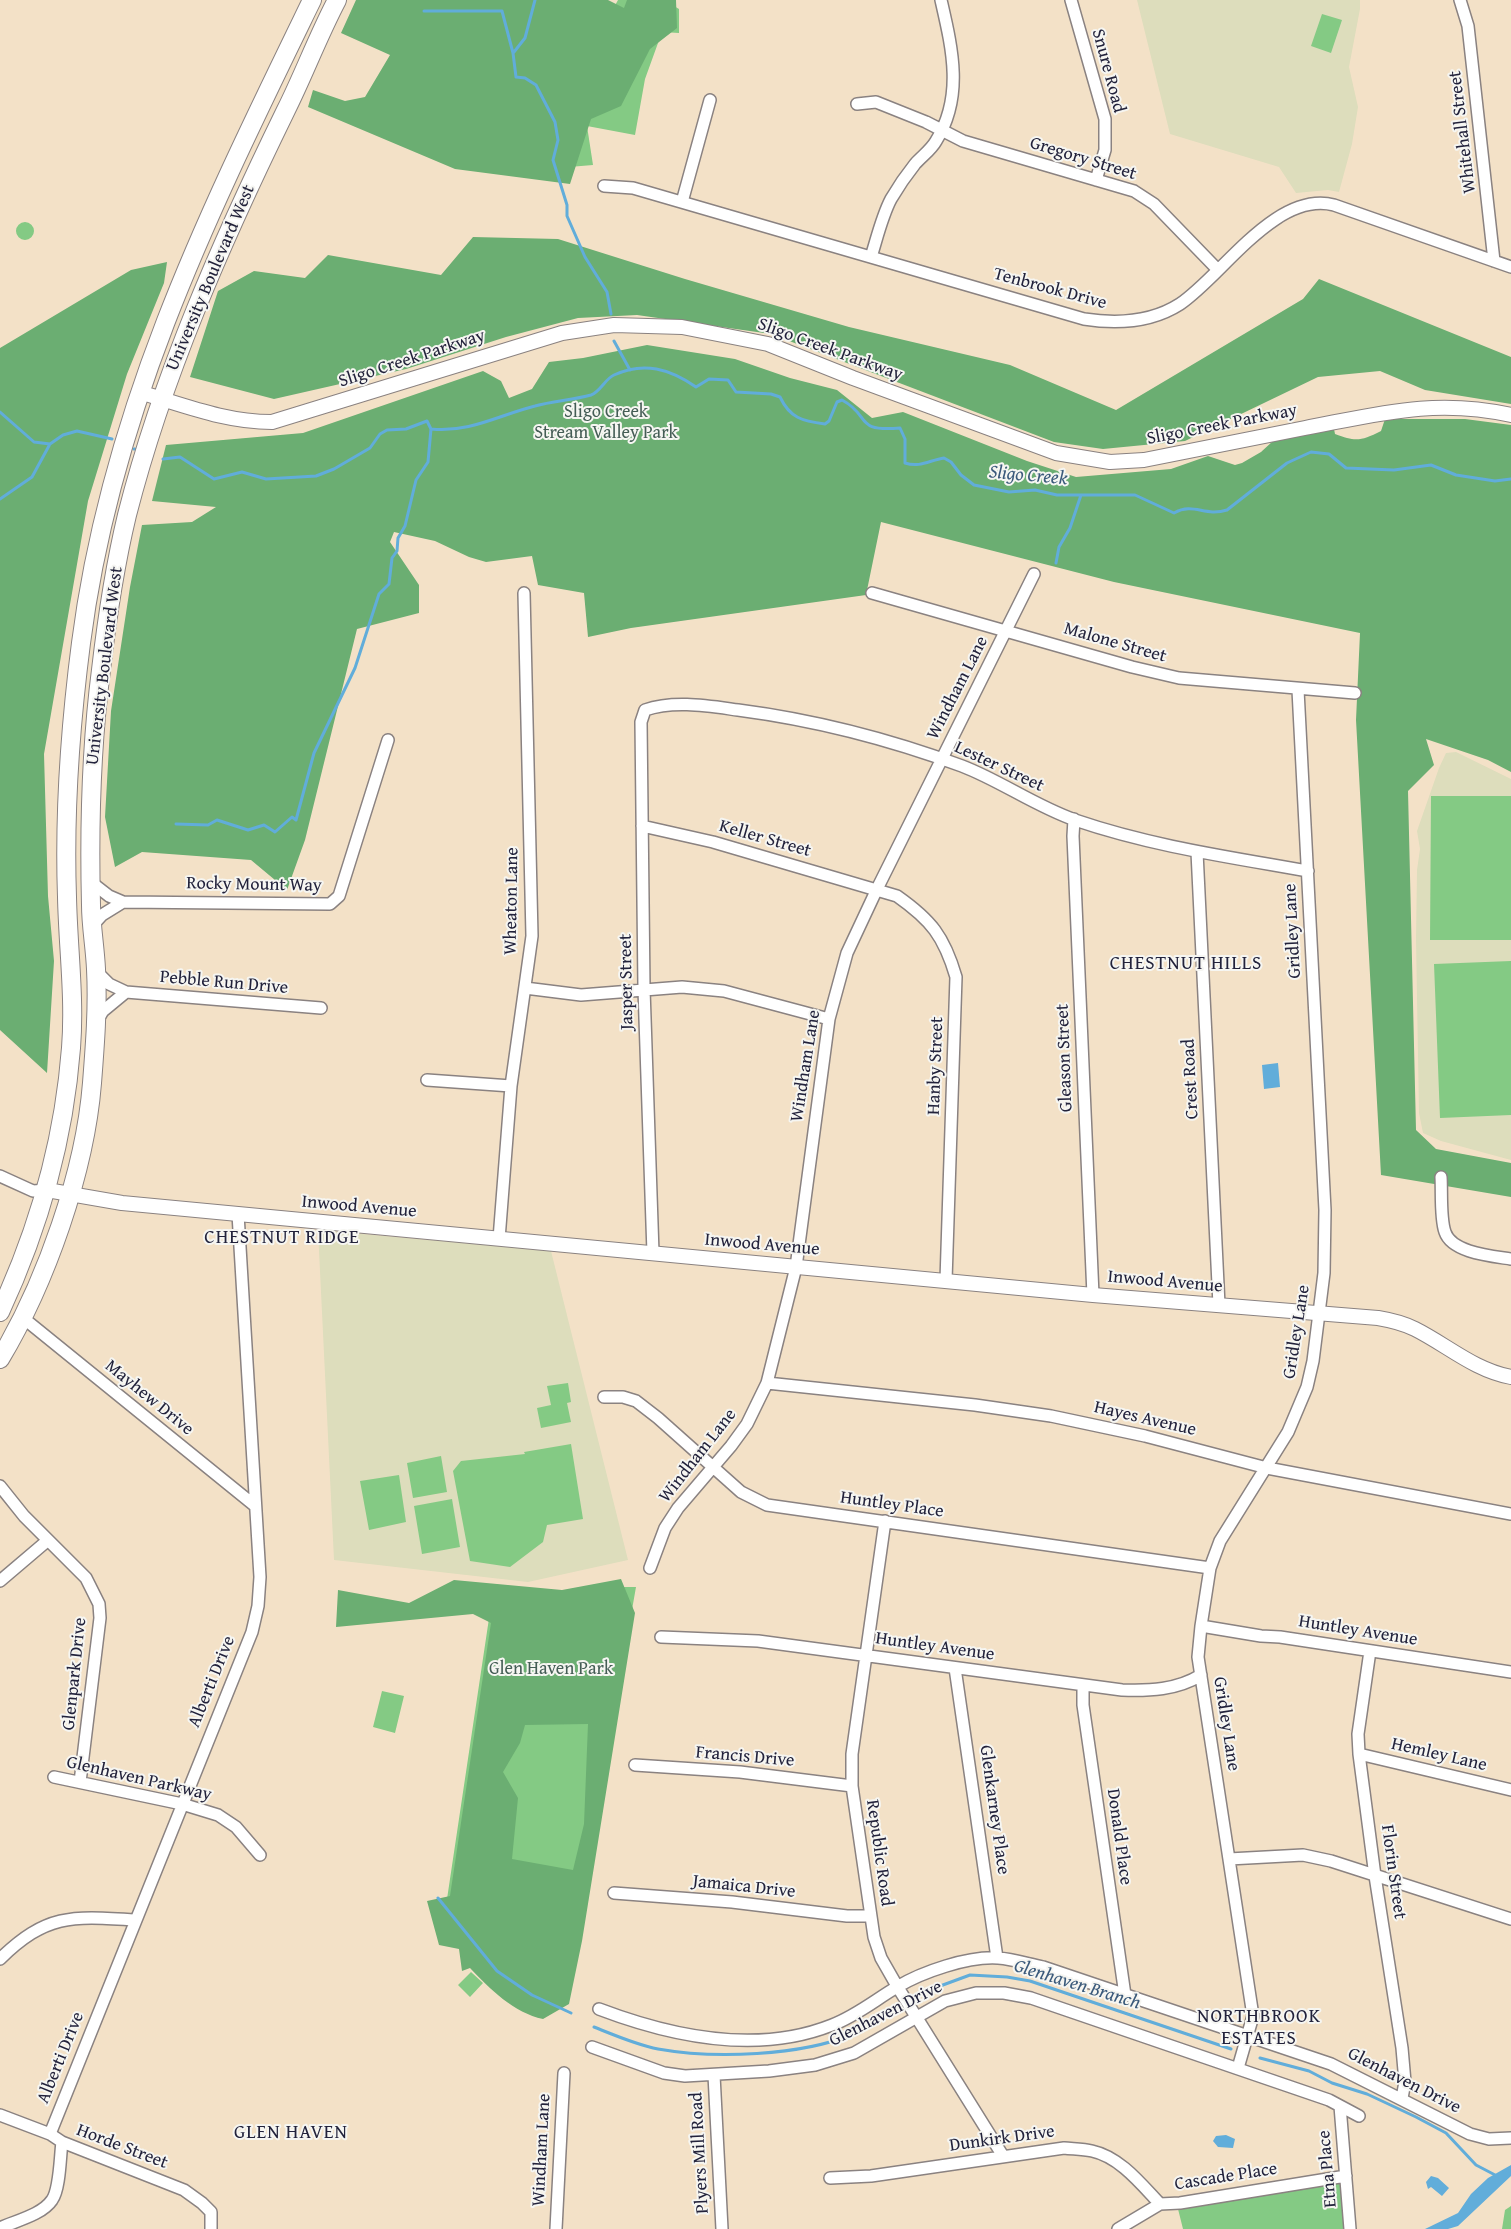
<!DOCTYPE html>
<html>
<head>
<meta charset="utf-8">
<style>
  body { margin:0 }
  canvas { display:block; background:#f3e1c7 }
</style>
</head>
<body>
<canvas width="1511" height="2229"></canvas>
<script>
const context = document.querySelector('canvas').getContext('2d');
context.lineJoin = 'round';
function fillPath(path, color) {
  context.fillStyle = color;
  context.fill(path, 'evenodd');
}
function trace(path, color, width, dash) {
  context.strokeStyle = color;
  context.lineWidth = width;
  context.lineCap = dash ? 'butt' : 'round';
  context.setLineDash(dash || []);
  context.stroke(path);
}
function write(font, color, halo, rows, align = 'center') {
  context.font = font + ' "Gentium Book Plus",serif';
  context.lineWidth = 4;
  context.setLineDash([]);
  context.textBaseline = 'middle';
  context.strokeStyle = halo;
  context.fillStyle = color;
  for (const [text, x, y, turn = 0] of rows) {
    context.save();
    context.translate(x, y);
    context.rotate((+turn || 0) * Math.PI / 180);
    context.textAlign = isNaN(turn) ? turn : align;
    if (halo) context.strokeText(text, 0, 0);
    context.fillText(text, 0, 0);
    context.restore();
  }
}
fillPath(new Path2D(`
  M 1137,0 L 1360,0 L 1360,9 L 1349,67 L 1358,107 L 1352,144 L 1339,192 L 1328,190 L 1296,193 L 1279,167 L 1170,134 Z
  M 1456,752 L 1511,779 L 1511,1160 L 1441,1141 L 1423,1133 L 1419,1113 L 1416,939 L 1417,870 L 1420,849 L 1417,831 L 1439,768 L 1446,753 Z
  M 318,1230 L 551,1251 L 628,1560 L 528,1582 L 334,1560 Z`), '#ddddbc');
fillPath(new Path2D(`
  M 618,0 L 664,0 L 679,9 L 679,33 L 662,32 L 645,79 L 635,135 L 587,126 L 593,165 L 569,167 L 577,75 Z
  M 1322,14 L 1342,20 L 1331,53 L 1311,46 Z
  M16 231a9 9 0 1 1 18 0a9 9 0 1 1-18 0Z
  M 1431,796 L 1511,796 L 1511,940 L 1430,940 Z
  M 1511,961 L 1511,1115 L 1440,1118 L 1434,964 Z
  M 568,1383 L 571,1402 L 567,1403 L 571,1422 L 541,1428 L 537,1408 L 551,1405 L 547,1386 Z
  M 571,1444 L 583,1519 L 547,1525 L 543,1542 L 510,1567 L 470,1561 L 453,1471 L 461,1461 L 525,1454 L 524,1452 Z
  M 441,1456 L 447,1492 L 413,1498 L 407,1463 Z
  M 399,1475 L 406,1522 L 369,1530 L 360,1481 Z
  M 452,1499 L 460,1547 L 422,1554 L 414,1506 Z
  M 612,1587 L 636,1587 L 562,2007 L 447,1899 L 491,1605 Z
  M 382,1691 L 404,1696 L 395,1733 L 373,1727 Z
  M 471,1972 L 483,1983 L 470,1997 L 458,1985 Z
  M 1340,2182 L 1344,2229 L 1183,2229 L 1178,2209 Z
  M 1511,2206 L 1511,2229 L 1502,2229 L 1505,2210 Z`), '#84ca84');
fillPath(new Path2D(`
  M 356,0 L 608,0 L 624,8 L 627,0 L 676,0 L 677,28 L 650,49 L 621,106 L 591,119 L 570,184 L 455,169 L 308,107 L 313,90 L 345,101 L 365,97 L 390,55 L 341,33 Z
  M 473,237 L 558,239 L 685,279 L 849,327 L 1010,365 L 1116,410 L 1303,299 L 1319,279 L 1511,357 L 1511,404 L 1425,390 L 1380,371 L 1318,377 L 1185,441 L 1103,449 L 1054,442 L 771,334 L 637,315 L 578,318 L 506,337 L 406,369 L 274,399 L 190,377 L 218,291 L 254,271 L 305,278 L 328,255 L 441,275 Z
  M 167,262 L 164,283 L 127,374 L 88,501 L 44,754 L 48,896 L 54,961 L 47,1073 L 0,1030 L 0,348 L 131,270 Z
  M 647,345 L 735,359 L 790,378 L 837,390 L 872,418 L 903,412 L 1027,461 L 1076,477 L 1171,469 L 1208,456 L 1235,465 L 1242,463 L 1261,452 L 1273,441 L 1334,429 L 1335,434 C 1356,442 1361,441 1381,431 L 1385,419 L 1465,419 L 1511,425 L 1511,772 L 1488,760 L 1426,739 L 1434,765 L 1408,791 L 1416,1130 L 1436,1149 L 1511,1163 L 1511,1197 L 1381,1175 L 1356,720 L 1360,633 L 1114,582 L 881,522 L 866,595 L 631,628 L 588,637 L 584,593 L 538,585 L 532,556 L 486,562 L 469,557 L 435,541 L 394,532 L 390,542 L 419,585 L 419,613 L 357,629 L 305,840 L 287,890 L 251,860 L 142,852 L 115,867 L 105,817 L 111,711 L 130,587 L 142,525 L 192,522 L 216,507 L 152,501 L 166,445 L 303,433 L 483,371 L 501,381 L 509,398 L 532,389 L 549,362 L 583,358 Z
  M 621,1579 L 635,1613 L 582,1941 L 569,2004 L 543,2019 C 514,2013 490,1989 470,1968 L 462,1971 L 459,1949 L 439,1945 L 427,1901 L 450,1896 L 491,1623 L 473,1614 L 336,1627 L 338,1590 L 409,1603 L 454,1580 L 562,1590 ZM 588,1724 L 584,1824 L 573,1870 L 512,1859 L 518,1798 L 503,1772 L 520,1743 L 525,1725 Z`), '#6bae72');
fillPath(new Path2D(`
  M 1278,1063 L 1280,1087 L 1264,1089 L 1262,1065 Z
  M 1226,2135 L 1235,2139 L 1233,2148 L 1218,2147 L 1213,2141 L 1216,2136 Z
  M 1511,2165 L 1511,2176 L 1458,2226 L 1448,2229 L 1425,2229 L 1458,2213 L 1471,2194 L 1488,2178 Z
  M 1431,2176 L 1438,2178 L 1449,2188 L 1442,2196 L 1431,2187 L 1428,2189 L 1426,2182 Z`), '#61adda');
trace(new Path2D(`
  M 424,11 L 502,11 L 513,53 L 516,77 L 525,78 L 536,85 L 555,122 L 558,140 L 553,160 L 567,205 L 567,216 L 585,257 L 607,292 L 611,314
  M 514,52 L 525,38 L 535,0
  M 614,341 L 630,370
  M 0,412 L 34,442 L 50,444
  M 134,449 L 135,449
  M 163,459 L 180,457 L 214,479 L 242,472 L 266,479 L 316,476 L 334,469 L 370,448 L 380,434 L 387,430 L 406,429 L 427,421 L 431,429 C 470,433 499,415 535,406 C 553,401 573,400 591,395 C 600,392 605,379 614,375 C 644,361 670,369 696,387 L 709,379 L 728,380 L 736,392 L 771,394 L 780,397 C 790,418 802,421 825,424 L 829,421 L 837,402 L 842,400 C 872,416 853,432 900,428 L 905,439 L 905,463 C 920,468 930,460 944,458 L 951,462 L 961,475 L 974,485 L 1009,492 L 1035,490 L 1057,495 L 1135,495 L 1174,513 C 1194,502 1204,517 1227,510 L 1287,463 L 1311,452 L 1329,454 L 1346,468 L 1394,470 L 1431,465 L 1456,475 L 1495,481 L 1511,479
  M 0,499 L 32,477 L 50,444 L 63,435 L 77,431 L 112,439
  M 1056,563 L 1059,547 L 1070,528 L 1081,495
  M 176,824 L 208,825 L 217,820 L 248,830 L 264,825 L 275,832 L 292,817 L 296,820 L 314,753 L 355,668 L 379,594 L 389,584 L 392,558 L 397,551 L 398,538 L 405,526 L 416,480 L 428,462 L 431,429
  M 438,1898 L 497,1971 L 532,1995 L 571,2013
  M 913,1996 L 970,1975 L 1007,1977 L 1030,1981 L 1231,2049
  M 594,2027 C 614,2035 637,2045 658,2049 C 714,2059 801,2056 853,2034 C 869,2027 884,2015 899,2006
  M 1260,2058 L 1309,2071 L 1332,2083 L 1367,2094 L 1416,2117 L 1446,2133 L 1476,2165 L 1497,2176`), '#61adda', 3);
const minor = new Path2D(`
  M 1071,0 L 1105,119 L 1105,150 L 1096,180
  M 1460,0 L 1468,26 L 1494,261
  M 857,104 L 876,102 L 926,122 L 963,141 L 1134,191 L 1154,204 L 1218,270
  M 604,186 L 633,188 L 1084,319 C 1116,324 1152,322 1180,304 C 1222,276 1276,190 1334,205 L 1511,267
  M 682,202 L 710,100
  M 871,257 C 877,238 882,216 891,199 C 898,187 907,174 915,164 C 922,156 931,150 936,141 C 964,96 952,48 941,0
  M 872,593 L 1132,667 L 1179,678 L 1355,693
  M 1074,819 L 1073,836 L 1093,1295
  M 642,826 L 713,842 L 897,896 C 931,920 944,936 956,977 L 946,1280
  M 1197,852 L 1219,1305
  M 91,882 L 109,896 L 123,902 L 330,904 L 339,896 L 388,740
  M 92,926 L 102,915 L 123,902
  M 96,971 L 109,984 L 126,992 L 321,1008
  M 525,988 L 581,995 L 682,987 L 724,991 L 829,1019
  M 97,1021 L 103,1011 L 126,992
  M 427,1080 L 511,1086
  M 0,1176 L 33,1191 L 47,1190
  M 1441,1177 C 1442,1192 1440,1218 1445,1232 C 1452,1253 1492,1256 1511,1259
  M 499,1239 L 511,1086 L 532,936 L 524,593
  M 653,1253 L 644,989 L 641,722 L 645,710 C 674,700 708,706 738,710 C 815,720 889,739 962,766 C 1001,781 1035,806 1075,820 C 1151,846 1229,857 1308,871
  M 22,1317 L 254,1505
  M 767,1383 L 975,1405 L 1051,1416 L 1145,1436 L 1267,1468 L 1511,1514
  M 604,1397 L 623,1397 L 636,1401 L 658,1418 L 741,1492 L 767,1505 L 1210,1568
  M 0,1486 L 24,1516 L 86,1578 L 99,1604 L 100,1618 L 80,1782
  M 885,1521 L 852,1754 L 852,1786 L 874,1937 L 881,1958 L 897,1986 L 1003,2156
  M 650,1568 L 665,1528 L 678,1508 L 731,1446 L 747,1424 L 767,1383 L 796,1267 L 829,1019 L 847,953 L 877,889 L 1034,574
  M 0,1581 L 47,1541
  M 1201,1626 L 1261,1636 L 1280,1637 L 1511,1672
  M 661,1637 L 758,1641 L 1122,1690 C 1149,1691 1177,1690 1201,1675
  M 1370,1651 L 1358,1734 L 1359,1754 L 1375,1876 L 1402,2048 L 1405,2082 L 1402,2098
  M 955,1668 L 997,1958
  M 1083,1685 L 1083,1705 L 1125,1995
  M 1359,1754 L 1511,1790
  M 635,1765 L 740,1772 L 852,1786
  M 54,1777 L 182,1804 L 218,1815 L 236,1827 L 260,1855
  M 1229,1859 L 1303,1855 L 1331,1861 L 1511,1919
  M 614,1893 L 732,1902 L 847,1916 L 870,1916
  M 0,1959 C 47,1913 73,1916 135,1920
  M 599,2009 C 670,2036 757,2055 832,2025 C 856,2016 875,2000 897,1987 C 922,1972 968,1956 998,1958 C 1013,1959 1028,1964 1043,1967 L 1331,2064 L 1470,2134 L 1489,2139 L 1511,2138
  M 592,2047 L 664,2073 L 685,2076 L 769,2071 L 815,2065 L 854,2053 L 945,2001 L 976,1993 L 1004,1993 L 1031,1998 L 1329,2100 L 1359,2116
  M 1238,2068 L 1253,2016 L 1198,1657 L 1201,1626 L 1210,1568 L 1220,1541 L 1288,1432 L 1307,1387 L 1313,1361 L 1324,1273 L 1325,1210 L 1298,690
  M 714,2075 L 722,2229
  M 1340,2106 L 1350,2229
  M 0,2115 L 50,2134 L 62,2142 L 184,2190 L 202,2203 L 211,2212 L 211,2229
  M 50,2134 L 252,1632 L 258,1606 L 260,1577 L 238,1214
  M 830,2178 L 871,2176 L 1064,2148 C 1073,2149 1083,2149 1092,2151 C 1120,2157 1141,2184 1160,2204
  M 0,2228 C 15,2221 42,2215 52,2200 C 60,2189 60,2157 62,2142
  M 556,2229 L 564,2073
  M 1118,2229 L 1160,2204 L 1180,2203 L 1346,2176`);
const tertiary = new Path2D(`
  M 139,392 C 184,405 225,422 272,422 L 562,333 L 614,325 L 682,327 L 768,344 L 853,378 L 1056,453 L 1110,462 L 1144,460 C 1198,449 1251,439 1305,428 C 1379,414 1435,398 1511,415
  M 47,1190 L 122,1203 L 1093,1295 L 1378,1318 C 1390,1320 1403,1323 1415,1329 C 1447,1345 1474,1370 1511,1377`);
const primary = new Path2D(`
  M 0,1312 C 39,1228 64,1140 71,1048 C 75,998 68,947 67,897 C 64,812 70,728 81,643 C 111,408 210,210 312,0
  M 0,1359 C 46,1282 85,1172 92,1083 C 95,1045 98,1007 96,969 C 95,947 91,926 91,905 C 89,826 91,748 101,670 C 107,618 115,565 127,515 C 163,374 222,241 286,110 C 304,74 318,36 337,0`);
trace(minor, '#8a8281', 14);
trace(tertiary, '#8a8281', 16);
trace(primary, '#8a8281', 20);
trace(minor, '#fff', 11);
trace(tertiary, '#fff', 14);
trace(primary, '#fff', 18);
write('18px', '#22223b', '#f6f6f2', [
  ["Snure Road",1108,71,75],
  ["Whitehall Street",1463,132,-97],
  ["Gregory Street",1083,159,17],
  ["University Boulevard West",211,278,-67],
  ["Tenbrook Drive",1050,289,15],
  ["Sligo Creek Parkway",830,350,20],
  ["Sligo Creek Parkway",412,359,-18],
  ["Sligo Creek Parkway",1222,425,-11],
  ["Malone Street",1115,643,16],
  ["University Boulevard West",105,666,-83],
  ["Windham Lane",958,688,-63],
  ["Lester Street",999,767,25],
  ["Keller Street",765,839,16],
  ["Rocky Mount Way",254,885,1],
  ["Wheaton Lane",512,901,-89],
  ["Gridley Lane",1293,931,-93],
  ["Jasper Street",627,982,-91],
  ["Pebble Run Drive",224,983,5],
  ["Gleason Street",1065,1058,-92],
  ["Windham Lane",806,1066,-81],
  ["Hanby Street",936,1066,-88],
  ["Crest Road",1191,1079,-93],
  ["Inwood Avenue",359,1207,5],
  ["Inwood Avenue",762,1245,5],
  ["Inwood Avenue",1165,1282,5],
  ["Gridley Lane",1297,1332,-81],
  ["Mayhew Drive",149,1398,39],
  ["Hayes Avenue",1145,1419,13],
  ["Windham Lane",698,1456,-52],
  ["Huntley Place",892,1505,8],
  ["Huntley Avenue",1358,1631,9],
  ["Huntley Avenue",935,1647,8],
  ["Glenpark Drive",75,1674,-84],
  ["Alberti Drive",212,1682,-68],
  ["Gridley Lane",1226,1724,81],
  ["Hemley Lane",1439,1755,13],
  ["Francis Drive",745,1757,5],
  ["Glenhaven Parkway",139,1779,13],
  ["Glenkarney Place",994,1810,82],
  ["Donald Place",1119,1837,82],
  ["Republic Road",879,1853,82],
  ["Florin Street",1393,1872,82],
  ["Jamaica Drive",744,1887,6],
  ["Glenhaven Drive",886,2014,-27],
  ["Alberti Drive",61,2058,-68],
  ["Glenhaven Drive",1404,2081,27],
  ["Dunkirk Drive",1002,2139,-8],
  ["Horde Street",122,2147,21],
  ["Windham Lane",542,2150,-87],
  ["Plyers Mill Road",700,2153,-93],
  ["Etna Place",1328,2169,-95],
  ["Cascade Place",1226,2177,-9]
]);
write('18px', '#445d55', '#f6f6f2', [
  ["Sligo Creek",606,412],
  ["Stream Valley Park",606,433],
  ["Glen Haven Park",551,1669]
]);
write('italic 19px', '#3b5a7b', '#f6f6f2', [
  ["Sligo Creek",1028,476,5],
  ["Glenhaven Branch",1077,1985,17]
]);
context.letterSpacing = '1px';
write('19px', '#22223b', '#f6f6f2', [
  ["CHESTNUT HILLS",1186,964],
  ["CHESTNUT RIDGE",282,1238],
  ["NORTHBROOK",1259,2017],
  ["ESTATES",1259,2039],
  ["GLEN HAVEN",291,2133]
]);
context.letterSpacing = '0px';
</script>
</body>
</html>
